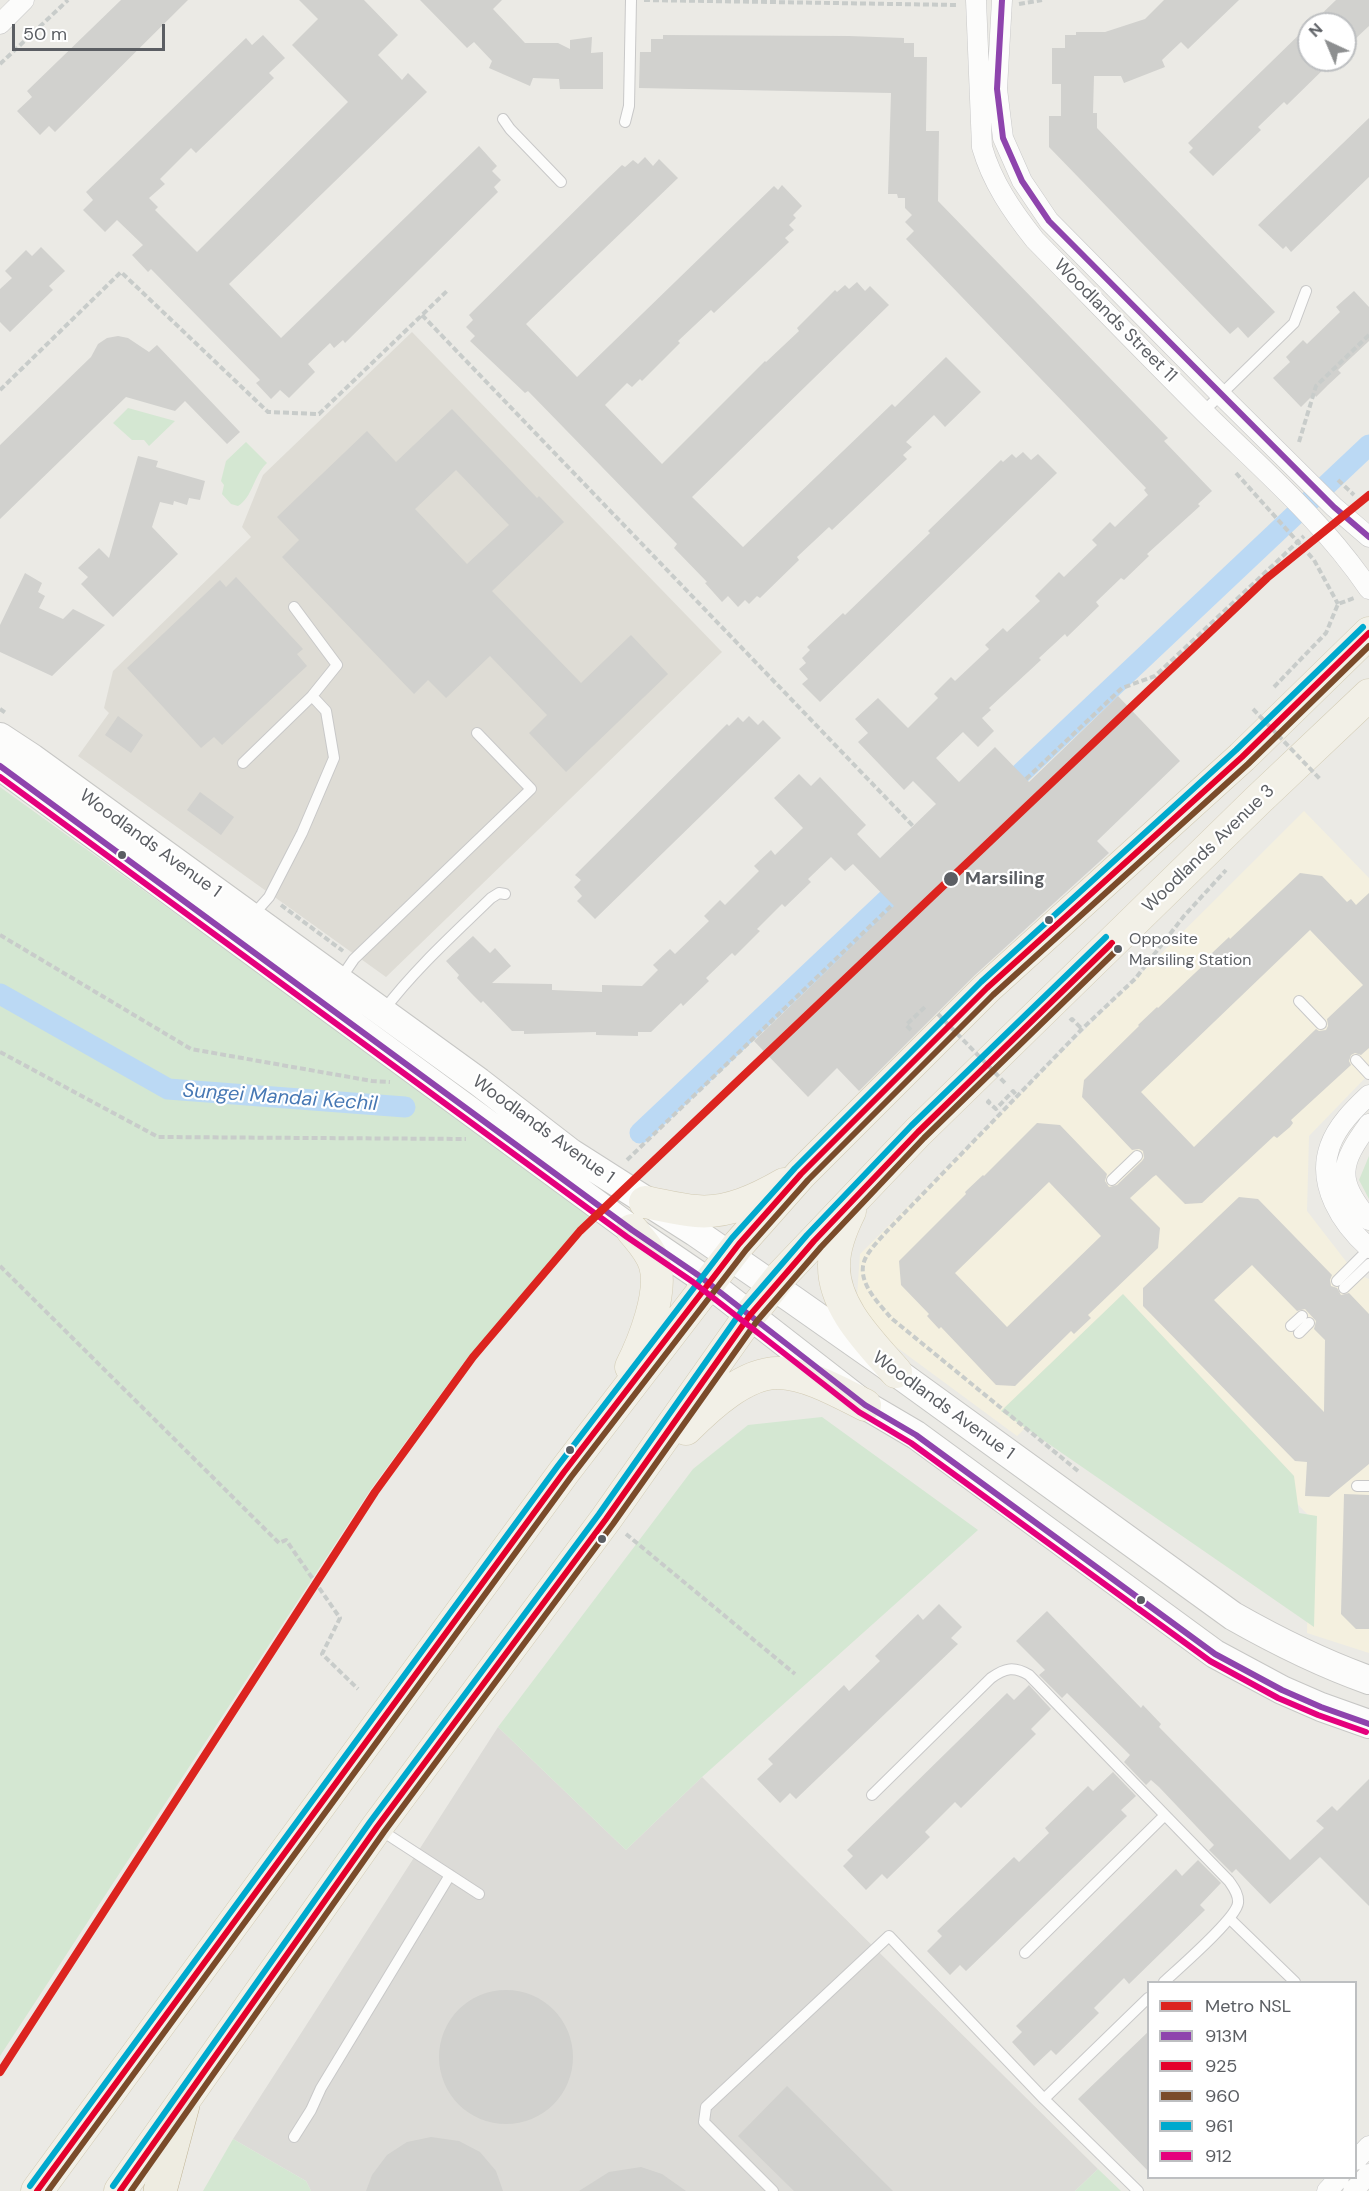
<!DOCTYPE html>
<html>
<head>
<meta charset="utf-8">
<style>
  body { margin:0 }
  #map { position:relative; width:1369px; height:2191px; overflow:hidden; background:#ebeae5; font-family:"DM Sans",sans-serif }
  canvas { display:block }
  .legend { position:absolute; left:1147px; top:1981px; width:210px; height:198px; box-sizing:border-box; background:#fff; border:2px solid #bdbfc1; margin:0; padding:8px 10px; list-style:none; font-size:18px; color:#5b5e63 }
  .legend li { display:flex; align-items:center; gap:12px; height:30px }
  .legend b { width:30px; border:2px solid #bdbfc1 }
  .north { position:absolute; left:1297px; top:12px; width:60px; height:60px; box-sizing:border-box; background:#fff; border:2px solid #bdbfc1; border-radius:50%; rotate:316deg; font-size:16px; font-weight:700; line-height:24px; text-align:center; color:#5b5e63 }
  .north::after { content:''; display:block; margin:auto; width:21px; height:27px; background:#8d8f90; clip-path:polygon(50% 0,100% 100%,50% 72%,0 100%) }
  .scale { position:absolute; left:12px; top:24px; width:153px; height:27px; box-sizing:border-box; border:3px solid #5b5e63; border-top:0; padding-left:8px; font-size:18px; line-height:21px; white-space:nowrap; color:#5b5e63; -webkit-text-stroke:4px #fff; paint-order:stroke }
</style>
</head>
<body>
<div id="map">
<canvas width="1369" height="2191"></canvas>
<ul class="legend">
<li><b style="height:8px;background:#dc241f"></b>Metro NSL</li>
<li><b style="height:8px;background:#8e44ad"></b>913M</li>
<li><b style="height:8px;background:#e4002b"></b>925</li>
<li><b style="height:8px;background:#7a4b2a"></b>960</li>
<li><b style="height:8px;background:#00a9ce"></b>961</li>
<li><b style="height:8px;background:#e5007d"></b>912</li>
</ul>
<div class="north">N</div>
<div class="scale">50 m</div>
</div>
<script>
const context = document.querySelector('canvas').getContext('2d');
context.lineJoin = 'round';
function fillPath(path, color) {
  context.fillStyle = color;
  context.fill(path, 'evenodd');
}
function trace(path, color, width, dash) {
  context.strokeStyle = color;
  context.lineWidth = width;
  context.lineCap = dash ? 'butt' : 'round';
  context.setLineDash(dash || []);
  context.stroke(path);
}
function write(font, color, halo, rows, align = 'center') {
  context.font = font + ' "DM Sans",sans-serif';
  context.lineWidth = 4.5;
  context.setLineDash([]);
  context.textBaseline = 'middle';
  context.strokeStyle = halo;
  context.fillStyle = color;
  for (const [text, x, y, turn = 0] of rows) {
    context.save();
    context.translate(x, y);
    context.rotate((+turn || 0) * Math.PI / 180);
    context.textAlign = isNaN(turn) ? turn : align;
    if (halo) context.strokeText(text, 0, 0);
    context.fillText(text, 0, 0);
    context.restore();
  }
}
fillPath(new Path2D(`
  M 1304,811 L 1369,878 L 1369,1074 L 1309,1136 L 1307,1211 L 1355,1273 L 1369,1279 L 1369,1653 L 1307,1633 L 1309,1516 L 1128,1329 L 1017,1436 L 876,1332 L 857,1296 L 860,1254 Z`), '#f4f0df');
fillPath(new Path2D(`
  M 498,1727 L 626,1850 L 702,1777 L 1098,2169 L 1075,2191 L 311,2191 L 306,2181 L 233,2139 Z`), '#dcdbd7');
fillPath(new Path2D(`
  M 412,332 L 722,652 L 386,977 L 78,756 L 109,713 L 104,708 L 113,671 L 251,537 L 242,527 L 263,475 Z`), '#dedcd5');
fillPath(new Path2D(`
  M 128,408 L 175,421 L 149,446 L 144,440 L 132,440 L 113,423 Z
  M 246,442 L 267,463 C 253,476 253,497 238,506 L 231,504 L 222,494 L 224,485 L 221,481 L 226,461 Z
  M 0,787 L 412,1084 L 589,1216 L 465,1361 L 371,1489 L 0,2056 Z
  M 1369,1156 L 1369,1199 L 1359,1180 Z
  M 1123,1294 L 1294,1476 L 1299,1513 L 1317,1516 L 1314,1627 L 1001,1411 Z
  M 822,1417 L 978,1530 L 702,1777 L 626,1850 L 498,1727 L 693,1469 L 748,1425 Z
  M 233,2139 L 306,2181 L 311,2191 L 203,2191 Z
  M 1098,2169 L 1121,2191 L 1075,2191 Z`), '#d4e7d2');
trace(new Path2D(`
  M 1000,793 L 1369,445
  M 0,994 L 168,1089 L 405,1107
  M 640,1133 L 908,880`), '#bbd9f4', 21);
fillPath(new Path2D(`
  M 121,0 L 188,0 L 55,132 L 49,126 L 40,135 L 17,111 L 32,97 L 27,91 Z
  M 299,0 L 364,0 L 398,35 L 378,55 L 402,80 L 408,73 L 427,92 L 229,284 L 281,338 L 479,146 L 497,166 L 492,171 L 501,180 L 494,187 L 498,192 L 345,343 L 343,340 L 334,348 L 330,343 L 308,364 L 315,372 L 289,398 L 280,390 L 271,399 L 256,383 L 260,380 L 151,269 L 148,272 L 132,255 L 143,245 L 117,220 L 105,232 L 83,210 L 93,200 L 86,192 L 246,38 L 252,45 L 263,35 L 285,58 L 269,73 L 274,78 L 196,153 L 191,148 L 160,179 L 165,184 L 149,198 L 158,207 L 155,210 L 197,252 L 348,102 L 292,45 L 318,19 Z
  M 420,0 L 502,0 L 493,9 L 525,43 L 558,43 L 570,49 L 570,40 L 592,37 L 591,53 L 603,52 L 603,89 L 560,89 L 559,79 L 533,78 L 530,86 L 489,68 L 492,61 L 474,42 L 467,48 Z
  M 1164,0 L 1239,0 L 1188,49 L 1181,42 L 1162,60 L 1165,67 L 1124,83 L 1121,76 L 1094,76 L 1093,113 L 1097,113 L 1097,128 L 1275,312 L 1248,338 L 1238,327 L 1230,334 L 1049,147 L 1049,116 L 1061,116 L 1061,84 L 1052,84 L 1052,48 L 1065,48 L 1065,35 L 1076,35 L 1076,32 L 1105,32 L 1145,19 Z
  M 1336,0 L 1369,0 L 1369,26 L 1353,41 L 1345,32 L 1345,24 L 1311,24 Z
  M 1309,25 L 1309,60 L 1333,60 L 1287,105 L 1284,102 L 1258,127 L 1261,130 L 1213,176 L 1189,152 L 1193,148 L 1188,143 Z
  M 663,35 L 849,36 L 904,38 L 904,43 L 914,43 L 914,57 L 927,57 L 926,131 L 939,131 L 938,201 L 1168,438 L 1164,441 L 1212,491 L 1198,504 L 1200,506 L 1147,554 L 1149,556 L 1124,580 L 1121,578 L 1096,602 L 1099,606 L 1067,637 L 1065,634 L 1039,658 L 1041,660 L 989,708 L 991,710 L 982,718 L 994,731 L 978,747 L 963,732 L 936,758 L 959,782 L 995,747 L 1029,782 L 1118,696 L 1180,761 L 1097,841 L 1109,853 L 975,975 L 859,1091 L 837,1068 L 808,1097 L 754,1041 L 894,906 L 853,864 L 845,871 L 831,857 L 808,879 L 811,882 L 785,907 L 782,904 L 757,929 L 760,931 L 735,956 L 732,953 L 706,978 L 709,981 L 683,1006 L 681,1003 L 651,1032 L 638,1032 L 638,1036 L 596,1035 L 596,1032 L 524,1034 L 524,1031 L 512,1031 L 483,1001 L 481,1003 L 472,994 L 457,978 L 459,975 L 446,961 L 473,936 L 490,953 L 495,948 L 511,966 L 492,983 L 552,984 L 552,990 L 602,992 L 602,985 L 642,986 L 658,970 L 653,965 L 670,949 L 675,954 L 709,921 L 704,916 L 720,900 L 725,905 L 759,871 L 754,866 L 771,850 L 775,855 L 803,828 L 774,798 L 799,774 L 811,786 L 820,777 L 866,825 L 857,834 L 880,858 L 936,804 L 913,781 L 904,790 L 858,742 L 868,733 L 855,719 L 878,698 L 908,728 L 938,698 L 934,694 L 951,677 L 955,681 L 989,649 L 985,645 L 1003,628 L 1007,632 L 1040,601 L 1035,596 L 1059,572 L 1064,577 L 1097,545 L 1092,540 L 1110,522 L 1115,527 L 1148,495 L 1144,490 L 1146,488 L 906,239 L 914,231 L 905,222 L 912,215 L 905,208 L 905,198 L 898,198 L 897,194 L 888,194 L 891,93 L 639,88 L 640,52 L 651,52 L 651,39 L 663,39 Z
  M 1369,118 L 1369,177 L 1291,252 L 1286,246 L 1283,249 L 1258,225 Z
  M 645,157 L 653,166 L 659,159 L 678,178 L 526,324 L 577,377 L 774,186 L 778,190 L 782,185 L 802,206 L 793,215 L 796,218 L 789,225 L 794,230 L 785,238 L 789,242 L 714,313 L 711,310 L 678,341 L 680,343 L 642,381 L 640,379 L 632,387 L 627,383 L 605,405 L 662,464 L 765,361 L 766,362 L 799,331 L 797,328 L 835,290 L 837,292 L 845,285 L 849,289 L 857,282 L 865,291 L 870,286 L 889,305 L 692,497 L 743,547 L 892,404 L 895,407 L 946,357 L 981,392 L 945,427 L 934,415 L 906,442 L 912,447 L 903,455 L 907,459 L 832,530 L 829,527 L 797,557 L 799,560 L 760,598 L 757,596 L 749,604 L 745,600 L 738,607 L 728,596 L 722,602 L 705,583 L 707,582 L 674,548 L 677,544 L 638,504 L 528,391 L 525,393 L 470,341 L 475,336 L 466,327 L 473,320 L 469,315 L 601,185 L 622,165 L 625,167 L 633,160 L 638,164 Z
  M 41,247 L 65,271 L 49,286 L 53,290 L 10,332 L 0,322 L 0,289 L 12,278 L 5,271 L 26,250 L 32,256 Z
  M 1354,291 L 1369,307 L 1369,341 L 1338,370 L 1341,373 L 1328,385 L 1316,397 L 1314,394 L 1301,407 L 1273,378 L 1290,362 L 1286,357 L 1303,340 L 1307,344 L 1340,312 L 1336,307 Z
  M 118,336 L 128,338 L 149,352 L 157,345 L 240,432 L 227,444 L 185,401 L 175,411 L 126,397 L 0,519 L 0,445 L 91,357 L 98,344 L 107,338 Z
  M 452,409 L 537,498 L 539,496 L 564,522 L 492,591 L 581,683 L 631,635 L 668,674 L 566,772 L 529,733 L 547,715 L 490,656 L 446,698 L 428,680 L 414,694 L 282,557 L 299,540 L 277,517 L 367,431 L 396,462 ZM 456,470 L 509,525 L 467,564 L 415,509 Z
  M 1023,452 L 1031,460 L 1038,454 L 1057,473 L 820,702 L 802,684 L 808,679 L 799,669 L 806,663 L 802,658 L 810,650 L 807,647 L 843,613 L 845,615 L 930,533 L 928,531 L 1001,460 L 1003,462 L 1012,454 L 1016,458 Z
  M 138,456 L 158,461 L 156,467 L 205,481 L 200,500 L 189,498 L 187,505 L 174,501 L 173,505 L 160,502 L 152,527 L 178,554 L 113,617 L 81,584 L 88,577 L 78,568 L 99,548 L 109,558 Z
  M 25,573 L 42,583 L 38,592 L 45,596 L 39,608 L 63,619 L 73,609 L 105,625 L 52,676 L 0,652 L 0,625 Z
  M 236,577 L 303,649 L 297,654 L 307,666 L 222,745 L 214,737 L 201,748 L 127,668 L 220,580 L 226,587 Z
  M 118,716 L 143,735 L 131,753 L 105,735 Z
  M 749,716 L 758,725 L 763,720 L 781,738 L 595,919 L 577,901 L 582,896 L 574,887 L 581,880 L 575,875 L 727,724 L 729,726 L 738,717 L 743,722 Z
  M 200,792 L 234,817 L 221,835 L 187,810 Z
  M 1300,873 L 1322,876 L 1347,902 L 1351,899 L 1356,905 L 1369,893 L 1369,1048 L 1361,1055 L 1355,1053 L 1351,1055 L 1349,1061 L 1351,1065 L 1291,1120 L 1293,1123 L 1290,1127 L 1277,1138 L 1274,1136 L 1202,1203 L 1185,1204 L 1156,1175 L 1153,1177 L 1130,1198 L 1160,1228 L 1158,1248 L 1088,1315 L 1091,1318 L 1074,1334 L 1071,1331 L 1015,1386 L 996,1385 L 941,1327 L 939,1329 L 927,1316 L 929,1314 L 901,1285 L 899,1261 L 966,1194 L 965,1192 L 983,1175 L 984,1176 L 1037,1123 L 1060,1125 L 1107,1174 L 1105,1181 L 1109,1187 L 1117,1185 L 1142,1161 L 1144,1158 L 1143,1151 L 1139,1149 L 1132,1150 L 1082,1097 L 1084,1080 L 1139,1026 L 1138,1025 L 1157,1007 L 1158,1008 L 1213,956 L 1211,954 L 1229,937 L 1230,939 ZM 1310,930 L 1363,985 L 1327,1019 L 1328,1026 L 1326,1030 L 1319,1031 L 1316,1029 L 1194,1147 L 1141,1092 ZM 1049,1182 L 1101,1236 L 1007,1327 L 955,1273 Z
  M 1239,1197 L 1258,1199 L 1332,1275 L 1330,1280 L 1331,1286 L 1337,1288 L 1341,1295 L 1349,1293 L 1369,1314 L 1369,1464 L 1329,1497 L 1305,1496 L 1307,1462 L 1295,1461 L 1143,1306 L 1143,1288 ZM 1252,1265 L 1297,1311 L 1305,1309 L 1316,1321 L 1314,1329 L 1325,1340 L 1324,1412 L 1214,1300 Z
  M 1344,1494 L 1369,1495 L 1369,1629 L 1356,1629 L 1341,1614 Z
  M 939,1604 L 962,1627 L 951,1638 L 958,1644 L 796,1799 L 790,1793 L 780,1803 L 757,1779 L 773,1764 L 768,1759 L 844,1685 L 849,1691 L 880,1661 L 875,1656 L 918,1614 L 923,1620 Z
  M 1047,1611 L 1141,1708 L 1143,1705 L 1161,1724 L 1159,1727 L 1290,1860 L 1324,1828 L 1316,1821 L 1332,1806 L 1337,1811 L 1369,1779 L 1369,1906 L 1320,1857 L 1270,1904 L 1236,1869 L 1232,1873 L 1209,1850 L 1214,1845 L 1159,1787 L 1151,1780 L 1146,1785 L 1124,1762 L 1130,1755 L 1067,1693 L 1062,1698 L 1039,1675 L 1045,1670 L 1016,1641 Z
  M 1029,1685 L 1051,1709 L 1031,1729 L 1036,1734 L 961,1808 L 955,1802 L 925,1832 L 930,1837 L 887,1879 L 882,1874 L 866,1890 L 843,1866 L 853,1856 L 847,1850 L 1007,1693 L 1014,1700 Z
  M 1113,1772 L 1136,1796 L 1121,1810 L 1127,1816 L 966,1971 L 960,1965 L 950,1975 L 927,1951 L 942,1936 L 937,1931 L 1014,1857 L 1019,1862 L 1049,1833 L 1045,1828 L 1088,1786 L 1093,1791 Z
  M 1198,1860 L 1221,1883 L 1200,1905 L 1205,1910 L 1129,1984 L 1124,1978 L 1094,2008 L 1099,2013 L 1056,2055 L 1051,2050 L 1034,2066 L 1012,2042 L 1022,2032 L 1016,2026 L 1176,1869 L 1182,1876 Z
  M439 2057a67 67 0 1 1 134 0a67 67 0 1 1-134 0Z
  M 1149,2031 L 1149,2172 L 1078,2099 Z
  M 787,2086 L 893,2191 L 794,2191 L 738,2136 Z
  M 431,2137 L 459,2141 L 480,2152 L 496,2171 L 503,2191 L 366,2191 L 372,2175 L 387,2155 L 407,2142 Z
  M 641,2167 L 662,2174 L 686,2191 L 579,2191 L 609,2172 Z`), '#d1d1ce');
const lane = new Path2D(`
  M 503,119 L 510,129 L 561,182
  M 625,122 L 629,106 L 631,0
  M 1204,411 L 1294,323 L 1306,291
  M 243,763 L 312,696 L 337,665 L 294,607
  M 253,915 L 269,897 L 302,833 L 334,758 L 326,711 L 312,696
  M 339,981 L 354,959 L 531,789 L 477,733
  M 1299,1001 L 1321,1024
  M 384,1010 C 415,969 454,934 491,898 L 499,893 L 505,894
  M 1356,1060 L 1369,1074
  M 1112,1180 L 1137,1156
  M 1337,1281 L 1369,1249
  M 1344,1288 L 1369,1264
  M 1291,1326 L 1302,1316
  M 1299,1333 L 1309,1323
  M 1357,1486 L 1369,1486
  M 872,1795 L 991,1678 C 1005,1668 1014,1666 1029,1675 L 1229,1881 C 1233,1887 1239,1894 1238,1903 C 1236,1919 1179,1968 1164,1982
  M 379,1829 L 479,1894
  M 1230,1919 L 1295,1982
  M 1025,1953 L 1164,1816
  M 1044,2099 L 1148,1998
  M 294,2137 L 311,2110 L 321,2088 L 450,1875
  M 773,2191 L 704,2122 L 706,2107 L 889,1936 L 1044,2099 L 1138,2191`);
const street = new Path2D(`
  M 976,0 L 982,147 C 992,182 1012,211 1035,240 C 1091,297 1147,355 1204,412 C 1263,470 1322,520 1369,589
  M 1002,0 L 997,89 L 1003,138 L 1022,181 L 1049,221 L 1221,395 L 1334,507 L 1369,537
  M 0,24 L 24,0
  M 1369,1095 C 1354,1109 1337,1126 1330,1146 C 1316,1185 1342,1224 1369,1248
  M 1369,1124 C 1339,1165 1336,1179 1369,1220
  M 1356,2160 L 1369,2146
  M 1327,2191 L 1339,2178
  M 1353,2191 L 1369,2174`);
const secondary = new Path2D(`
  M 0,737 L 32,758 L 479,1082 L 571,1153 L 695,1232 L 792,1299 L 896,1372 L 1233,1616 C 1277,1641 1321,1663 1369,1680
  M 0,766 L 632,1230 L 698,1275 L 865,1405 L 916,1435 L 1215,1654 L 1282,1690 L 1321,1707 L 1369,1724`);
const primary = new Path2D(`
  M 645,1202 C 662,1205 679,1210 696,1211 C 727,1214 758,1199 784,1184
  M 850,1211 C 842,1227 834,1247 834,1265 C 833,1307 871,1343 896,1372
  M 631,1367 C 644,1341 663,1293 655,1265 C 651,1251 641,1241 632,1230
  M 686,1429 C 708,1407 745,1372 779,1373 C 808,1374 839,1392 865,1405
  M 37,2191 L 564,1472 L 739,1244 L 801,1174 L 987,988 L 1242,757 L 1369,633
  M 120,2191 L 377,1827 L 606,1519 L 750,1315 L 781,1276 L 918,1132 L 1257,801 L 1369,695`);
const highway = new Path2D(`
  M 160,2191 L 183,2105`);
trace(lane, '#c8c8c8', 12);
trace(street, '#c8c8c8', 21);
trace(secondary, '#c7c7c5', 30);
trace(primary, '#d2cbb4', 33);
trace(highway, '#c1b595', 34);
trace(new Path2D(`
  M 644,0 L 957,5
  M 1019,4 L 1042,0
  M 0,64 L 68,0
  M 422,315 L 913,826
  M 0,390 L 121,272 L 268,412 L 319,414 L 447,291
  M 1299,442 L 1316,386 L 1369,335
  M 1236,473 L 1314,560 L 1338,604
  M 1338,480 L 1354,495
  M 1274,687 L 1326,633 L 1338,604 L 1354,598
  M 0,709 L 7,714
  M 1026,779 L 1122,688 L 1155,676 L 1304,536
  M 281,905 L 343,951
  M 0,935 L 191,1049 L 372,1081 L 390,1082
  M 1070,1021 L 1072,1019 L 1082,1029
  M 911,1030 L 906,1025 L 927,1005
  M 0,1052 L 158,1137 L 466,1139
  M 990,1100 L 988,1102 L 996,1109 L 1013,1091 L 1018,1097
  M 627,1160 L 892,905
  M 0,1266 L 279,1543 L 286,1540 L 340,1618 L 322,1654 L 358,1689
  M 1078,1471 L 891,1318 C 878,1302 854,1280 866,1257 C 871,1248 880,1239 887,1231 L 1082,1029 L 1135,979 L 1184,916 L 1226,870
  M 626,1534 L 795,1674`), '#c8ccca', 4, [6, 3]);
trace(lane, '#fcfcfb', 10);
trace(street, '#fcfcfb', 20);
trace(secondary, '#fcfcfb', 28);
trace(primary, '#f2f0e7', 32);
trace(highway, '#eeece1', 33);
trace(new Path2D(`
  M 1253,709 L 1320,779
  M 938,1014 L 1006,1084`), '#c8ccca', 4, [6, 3]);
trace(new Path2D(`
  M 1002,0 L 997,89 L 1003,138 L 1022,181 L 1049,221 L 1334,507 L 1369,537
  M 0,766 L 632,1230 L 698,1275 L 865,1405 L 916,1435 L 1215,1654 L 1282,1690 L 1321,1707 L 1369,1724`), '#8e44ad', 6);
trace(new Path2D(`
  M 37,2191 L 564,1472 L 739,1244 L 801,1174 L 987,988 L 1242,757 L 1369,633
  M 120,2191 L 377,1827 L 606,1519 L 750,1315 L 814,1241 L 918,1132 L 1112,943`), '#e4002b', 6);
trace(new Path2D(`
  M 48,2191 L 571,1477 L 746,1250 L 808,1180 L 993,995 L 1248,764 L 1369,646
  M 131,2191 L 384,1832 L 613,1524 L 757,1321 L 821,1247 L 924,1138 L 1118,949`), '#7a4b2a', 6);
trace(new Path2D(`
  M 30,2186 L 557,1467 L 732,1238 L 795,1168 L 981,982 L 1236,750 L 1363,627
  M 113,2186 L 370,1822 L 599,1514 L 743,1309 L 807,1235 L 911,1126 L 1106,937`), '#00a9ce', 6);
trace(new Path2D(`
  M 0,777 L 627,1237 L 693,1282 L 859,1412 L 911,1443 L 1210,1661 L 1278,1698 L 1318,1715 L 1366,1732`), '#e5007d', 6);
trace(new Path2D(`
  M 0,2072 L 375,1492 L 473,1357 L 580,1231 L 1267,578 L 1369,495`), '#dc241f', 8);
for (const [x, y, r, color] of [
  [122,855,5,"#5b5e63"],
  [951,879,8,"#5b5e63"],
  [1049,920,5,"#5b5e63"],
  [1118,949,5,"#5b5e63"],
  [570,1450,5,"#5b5e63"],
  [602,1539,5,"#5b5e63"],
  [1141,1600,5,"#5b5e63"]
]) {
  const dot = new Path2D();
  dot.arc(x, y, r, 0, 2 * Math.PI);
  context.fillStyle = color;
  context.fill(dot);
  trace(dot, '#fff', 2);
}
write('16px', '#5b5e63', '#fff', [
  ["Opposite",1129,940],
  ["Marsiling Station",1129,961]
], 'left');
write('18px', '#5b5e63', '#fff', [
  ["Woodlands Street 11",1115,321,45],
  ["Woodlands Avenue 1",150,844,36],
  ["Woodlands Avenue 3",1209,849,-44],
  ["Woodlands Avenue 1",543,1130,36],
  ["Woodlands Avenue 1",943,1406,36]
]);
write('bold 18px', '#5b5e63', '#fff', [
  ["Marsiling",965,879]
], 'left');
write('italic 20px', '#4778b4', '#fff', [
  ["Sungei Mandai Kechil",280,1098,4]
]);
</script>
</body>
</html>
